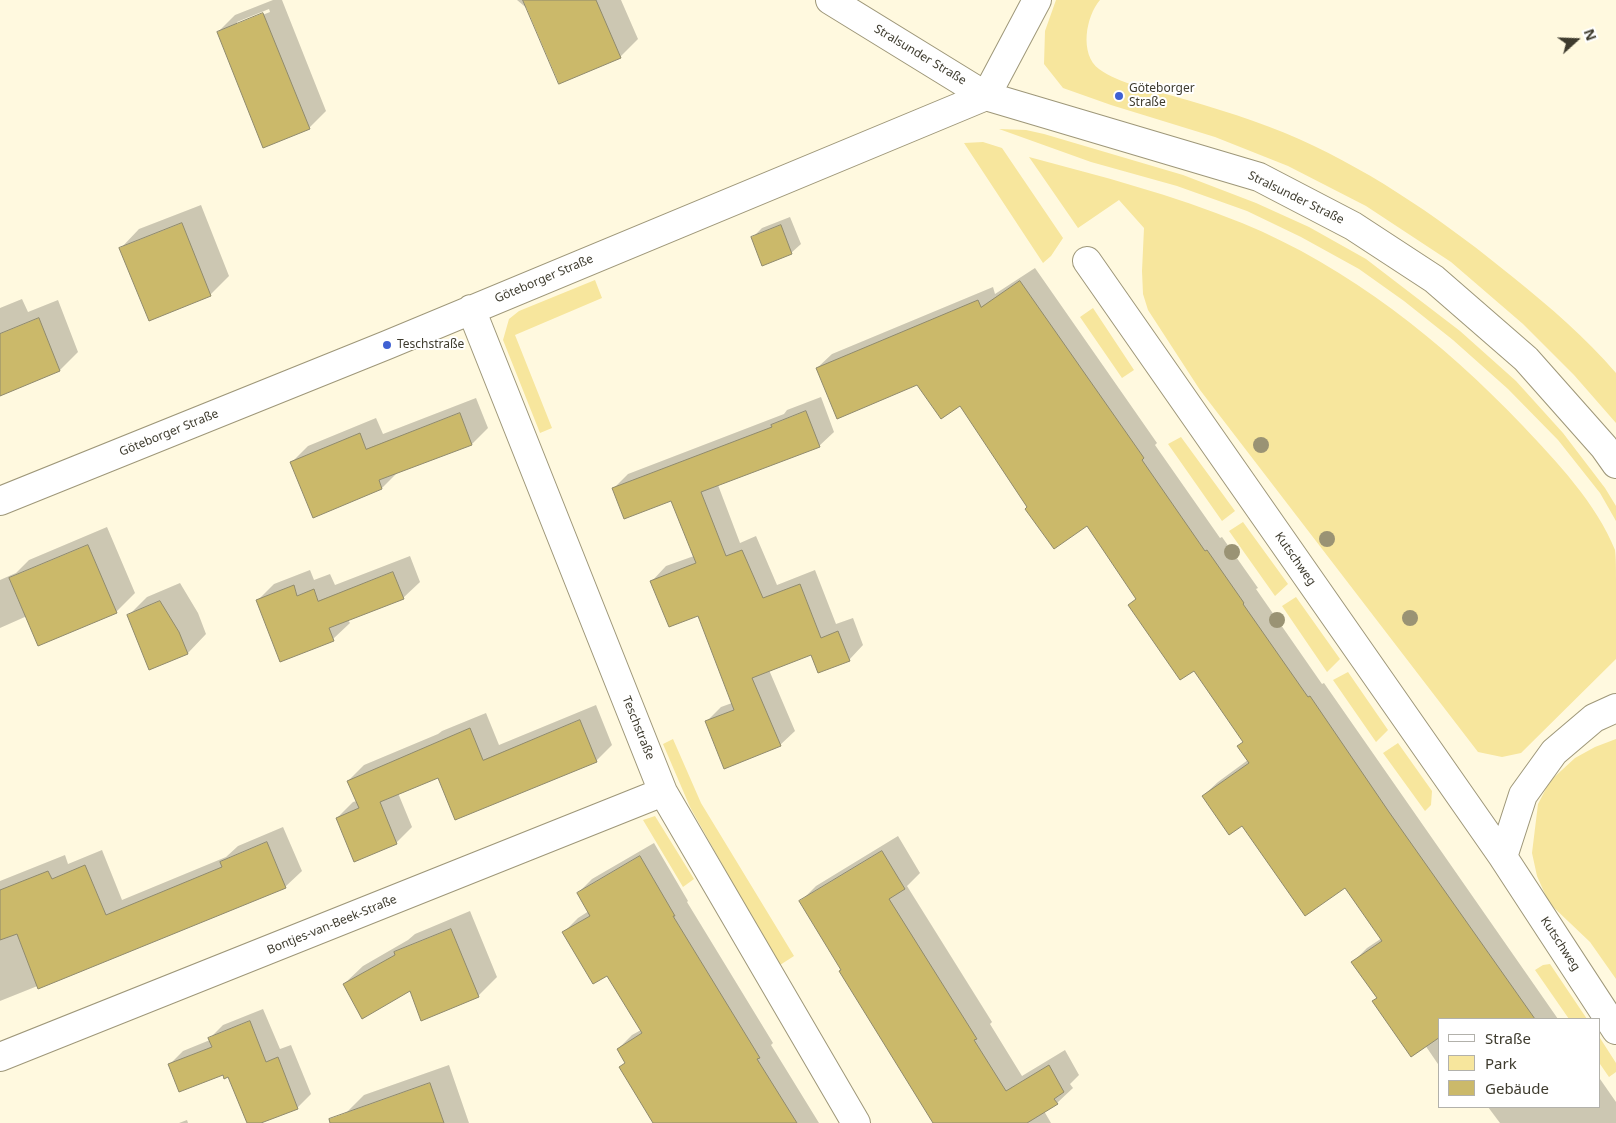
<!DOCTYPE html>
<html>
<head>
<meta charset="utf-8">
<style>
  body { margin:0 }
  #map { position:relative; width:1616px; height:1123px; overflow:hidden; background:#fff9df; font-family:"Noto Sans",sans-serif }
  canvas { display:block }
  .legend { position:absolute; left:1438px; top:1018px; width:162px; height:90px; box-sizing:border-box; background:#fff; border:1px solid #b2b1ab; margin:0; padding:6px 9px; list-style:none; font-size:15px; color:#3e3b2e }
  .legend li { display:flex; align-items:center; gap:10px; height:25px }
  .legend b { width:25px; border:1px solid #b2b1ab }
  .north { position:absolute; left:1551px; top:15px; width:50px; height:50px; -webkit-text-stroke:4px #fff; paint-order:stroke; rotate:70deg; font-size:14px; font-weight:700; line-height:20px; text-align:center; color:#3e3b2e }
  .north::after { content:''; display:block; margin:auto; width:18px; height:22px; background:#3e3b2e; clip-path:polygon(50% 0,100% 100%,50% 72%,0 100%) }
</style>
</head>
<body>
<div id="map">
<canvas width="1616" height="1123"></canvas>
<ul class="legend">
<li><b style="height:6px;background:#fff"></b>Straße</li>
<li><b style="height:14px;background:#f7e69d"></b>Park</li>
<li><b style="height:14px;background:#cbb96a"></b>Gebäude</li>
</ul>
<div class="north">N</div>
</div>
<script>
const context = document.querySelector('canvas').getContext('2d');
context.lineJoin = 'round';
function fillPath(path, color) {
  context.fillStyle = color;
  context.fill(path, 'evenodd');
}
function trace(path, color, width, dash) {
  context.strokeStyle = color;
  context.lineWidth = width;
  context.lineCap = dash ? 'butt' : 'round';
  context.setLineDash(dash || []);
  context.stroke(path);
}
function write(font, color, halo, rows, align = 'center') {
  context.font = font + ' "Noto Sans",sans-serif';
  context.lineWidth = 4;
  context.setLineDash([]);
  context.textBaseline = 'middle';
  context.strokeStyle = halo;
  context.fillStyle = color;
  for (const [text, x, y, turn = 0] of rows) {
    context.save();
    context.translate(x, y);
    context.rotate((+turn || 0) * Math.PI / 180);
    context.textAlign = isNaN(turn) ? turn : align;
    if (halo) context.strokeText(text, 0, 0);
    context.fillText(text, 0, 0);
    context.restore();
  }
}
fillPath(new Path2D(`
  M 1056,0 L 1100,0 C 1086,16 1079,54 1099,69 C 1120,84 1149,89 1173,96 C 1215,108 1259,121 1299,139 C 1377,174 1448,224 1514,278 C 1550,307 1586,338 1616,373 L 1616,423 L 1574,375 L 1523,324 L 1451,262 L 1366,206 L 1288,166 L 1215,137 L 1111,105 L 1063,88 L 1044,64 L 1045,31 Z
  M 999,129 L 1026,130 L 1044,134 L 1183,175 L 1256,203 L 1309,227 L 1366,259 L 1460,331 L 1516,381 L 1563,433 L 1605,488 L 1616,506 L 1616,521 L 1600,493 L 1558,440 L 1508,389 L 1453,340 L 1404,301 L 1359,269 L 1301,237 L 1247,211 L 1177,186 L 1091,162 Z
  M 983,142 L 1002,148 L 1063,238 L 1051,256 L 1043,263 L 964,143 Z
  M 1029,157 C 1101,176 1173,195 1242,223 C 1349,267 1443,342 1523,426 C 1556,461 1597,504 1615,550 C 1616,558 1616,570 1616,579 C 1616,605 1616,632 1616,659 L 1521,753 L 1502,757 L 1478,752 L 1200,390 L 1148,310 L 1143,294 L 1142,271 L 1144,228 L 1119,200 L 1078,228 Z
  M 595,280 L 602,298 L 515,335 L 552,428 L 540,433 L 503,340 L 509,319 L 519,311 Z
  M 1093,308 L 1134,370 L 1122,378 L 1080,317 Z
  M 1181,437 L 1235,511 L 1222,521 L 1168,444 Z
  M 1243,522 L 1288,584 L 1275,596 L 1229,531 Z
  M 1296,597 L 1340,659 L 1327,672 L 1282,606 Z
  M 1348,672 L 1388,730 L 1376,742 L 1333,680 Z
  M 673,739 L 701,803 L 794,956 L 780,965 L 756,925 L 690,807 L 663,744 Z
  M 1616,739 L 1616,979 L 1590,942 L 1549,903 L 1537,876 L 1532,853 L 1538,804 L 1550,781 L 1575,758 L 1595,747 Z
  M 1398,743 L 1432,791 L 1431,805 L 1425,811 L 1383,753 Z
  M 655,816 L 694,879 L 683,887 L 643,820 Z
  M 1550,964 L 1587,1019 L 1569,1019 L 1535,970 L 1543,965 Z
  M 1600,1038 L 1616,1063 L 1616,1072 L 1609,1077 L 1600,1064 Z`), '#f7e69d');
fillPath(new Path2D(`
  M 273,0 L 282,0 L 326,111 L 309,128 L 218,32 L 235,15 ZM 269,9 L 270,12 L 237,25 L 237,22 Z
  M 517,0 L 621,0 L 638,39 L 620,57 L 529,10 Z
  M 201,205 L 229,276 L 210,295 L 121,248 L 139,229 Z
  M 790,217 L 801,244 L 791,253 L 753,237 L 762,228 Z
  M 1035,268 L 1157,443 L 1155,445 L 1220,538 L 1222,537 L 1258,588 L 1256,589 L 1322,684 L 1324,683 L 1558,1019 L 1440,1019 L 1440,1067 L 1425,1045 L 1374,1001 L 1378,997 L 1353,962 L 1367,948 L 1382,938 L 1345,886 L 1243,824 L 1203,796 L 1218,782 L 1248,760 L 1239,746 L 1244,741 L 1194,669 L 1130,605 L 1137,598 L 1087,524 L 960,405 L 918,383 L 817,368 L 832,354 L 993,287 L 995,294 Z
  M 22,299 L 28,312 L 58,300 L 78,352 L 60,370 L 0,394 L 0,308 Z
  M 821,397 L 834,432 L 819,446 L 718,485 L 740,543 L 756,536 L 777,585 L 815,570 L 836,624 L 853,618 L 863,645 L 849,660 L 812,653 L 769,670 L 795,731 L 780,745 L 707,721 L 721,707 L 732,703 L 699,614 L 652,581 L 666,566 L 694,556 L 672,500 L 614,488 L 628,474 L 784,414 L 787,410 Z
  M 476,398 L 488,428 L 472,444 L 398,472 L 382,488 L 314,516 L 292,462 L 308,446 L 376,418 L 383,434 Z
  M 107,527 L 135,593 L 117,611 L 39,644 L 27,616 L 0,628 L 0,580 L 16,573 L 29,560 Z
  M 410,556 L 420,582 L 403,598 L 348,620 L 350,623 L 333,639 L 257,601 L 274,584 L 310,570 L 314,580 L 330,574 L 335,585 Z
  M 180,583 L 198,613 L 206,634 L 188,653 L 150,668 L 128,616 L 147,597 Z
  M 596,705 L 612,745 L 596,761 L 438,777 L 398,793 L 412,827 L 396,843 L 337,818 L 353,802 L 357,801 L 348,781 L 364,765 L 438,734 L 442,731 L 486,713 L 499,745 Z
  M 283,827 L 302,871 L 285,887 L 0,1001 L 0,881 L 65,855 L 68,864 L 102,850 L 122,900 L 226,857 L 238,846 Z
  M 898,836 L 920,873 L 907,886 L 992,1022 L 990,1024 L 1022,1076 L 1065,1050 L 1079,1075 L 1070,1084 L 1073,1088 L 1057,1103 L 1044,1111 L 1051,1123 L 934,1123 L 801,901 L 816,886 Z
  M 654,843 L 688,901 L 687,902 L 773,1043 L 771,1045 L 819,1123 L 656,1123 L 618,1049 L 632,1035 L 641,1030 L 607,974 L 564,932 L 578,918 L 589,911 L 578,893 L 592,879 Z
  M 470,911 L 497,977 L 478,996 L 344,984 L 363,966 L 408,940 L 415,934 Z
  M 263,1009 L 280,1049 L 291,1045 L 311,1094 L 297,1108 L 258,1123 L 249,1123 L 229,1076 L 170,1064 L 183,1051 L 210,1040 L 210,1038 L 223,1025 Z
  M 449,1065 L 469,1123 L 348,1123 L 345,1114 L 364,1095 Z
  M 1600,1079 L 1616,1102 L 1616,1123 L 1500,1123 L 1488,1107 L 1600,1107 Z
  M 187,1120 L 188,1123 L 179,1123 Z`), '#0003');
const building = new Path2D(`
  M 523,0 L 596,0 L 621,58 L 559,84 Z
  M 263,13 L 310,129 L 263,148 L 217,32 Z
  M 182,223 L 211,296 L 149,321 L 119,248 Z
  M 781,225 L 792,254 L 762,266 L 751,237 Z
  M 1020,281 L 1144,458 L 1142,460 L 1205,551 L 1207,550 L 1244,603 L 1243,604 L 1308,697 L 1310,696 L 1389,812 L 1535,1019 L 1440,1019 L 1440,1037 L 1411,1057 L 1372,1001 L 1377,998 L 1351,962 L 1382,941 L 1345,888 L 1305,916 L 1242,826 L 1229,835 L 1202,796 L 1249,763 L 1237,746 L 1243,742 L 1194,671 L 1180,680 L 1128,605 L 1136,599 L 1087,526 L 1054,549 L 1025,509 L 1027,507 L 960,406 L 941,419 L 917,385 L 837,419 L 816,368 L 978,300 L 981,307 Z
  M 39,318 L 60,371 L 0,396 L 0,334 Z
  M 806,411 L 820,447 L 701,492 L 726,556 L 742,550 L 763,598 L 800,584 L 821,638 L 838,631 L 850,661 L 818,673 L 811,655 L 752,678 L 781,746 L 724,769 L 705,721 L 734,710 L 698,616 L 669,627 L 650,581 L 696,563 L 671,501 L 624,519 L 612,488 L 772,427 L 771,425 Z
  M 460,413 L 472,445 L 379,480 L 382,489 L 313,518 L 290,462 L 360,433 L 366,449 Z
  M 88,545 L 117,613 L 38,646 L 9,578 Z
  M 393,572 L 404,599 L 329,628 L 334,641 L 280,662 L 256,600 L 294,585 L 297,596 L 314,589 L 318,601 Z
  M 160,601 L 179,632 L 188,654 L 149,670 L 127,615 Z
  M 580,720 L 597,762 L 455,820 L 438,778 L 380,802 L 397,844 L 354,862 L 336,818 L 359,808 L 347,781 L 470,728 L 483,760 Z
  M 267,842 L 286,888 L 38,989 L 17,934 L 0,940 L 0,890 L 48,871 L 52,879 L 85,865 L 106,915 L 222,867 L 220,862 Z
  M 882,851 L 905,889 L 889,899 L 977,1039 L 974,1040 L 1006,1091 L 1049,1065 L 1064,1092 L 1054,1099 L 1058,1104 L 1027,1123 L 933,1123 L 839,971 L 841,970 L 799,901 Z
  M 640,856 L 675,916 L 673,916 L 760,1058 L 757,1059 L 797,1123 L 653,1123 L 619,1067 L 625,1063 L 617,1049 L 642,1033 L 607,976 L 593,984 L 562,932 L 590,916 L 577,893 Z
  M 451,929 L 479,997 L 421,1021 L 410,991 L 362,1019 L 343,984 L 395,955 L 394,952 Z
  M 250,1021 L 266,1062 L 278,1057 L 298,1109 L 261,1123 L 247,1123 L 228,1077 L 224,1079 L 223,1075 L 179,1092 L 168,1064 L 212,1047 L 208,1038 Z
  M 430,1083 L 444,1123 L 330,1123 L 329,1119 Z`);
fillPath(building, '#cbb96a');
trace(building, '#908a6c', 1);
const minor = new Path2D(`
  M 830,0 L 986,96 L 1259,177 L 1353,226 L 1434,279 L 1526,359 L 1604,447 L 1616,464
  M 1087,261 L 1503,857
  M 471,309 L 663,792 L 856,1123
  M 0,501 L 387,345 L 986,96 L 1037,0
  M 1616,708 L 1594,718 L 1554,752 L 1523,795 L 1503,857 L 1616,1030
  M 0,1057 L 663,792`);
trace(minor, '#9e9779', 30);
trace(minor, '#fff', 28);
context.fillStyle = '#9a9374';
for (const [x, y] of [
  [1261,445],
  [1327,539],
  [1232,552],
  [1410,618],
  [1277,620]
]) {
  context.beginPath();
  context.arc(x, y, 8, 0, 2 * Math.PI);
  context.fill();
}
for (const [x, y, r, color] of [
  [1119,96,5,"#3f61d3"],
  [387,345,5,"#3f61d3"]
]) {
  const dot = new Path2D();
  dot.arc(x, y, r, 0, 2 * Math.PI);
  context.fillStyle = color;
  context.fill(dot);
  trace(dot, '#fff', 2);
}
write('12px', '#3e3b2e', '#fff', [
  ["Stralsunder Straße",920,55,31],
  ["Stralsunder Straße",1296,198,26],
  ["Göteborger Straße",544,279,-23],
  ["Göteborger Straße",169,433,-22],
  ["Kutschweg",1295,559,55],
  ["Teschstraße",638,728,68],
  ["Bontjes-van-Beek-Straße",332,925,-22],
  ["Kutschweg",1560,944,57]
]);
write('12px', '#3e3b2e', '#fff', [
  ["Göteborger",1129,89],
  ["Straße",1129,103],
  ["Teschstraße",397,345]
], 'left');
</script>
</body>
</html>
